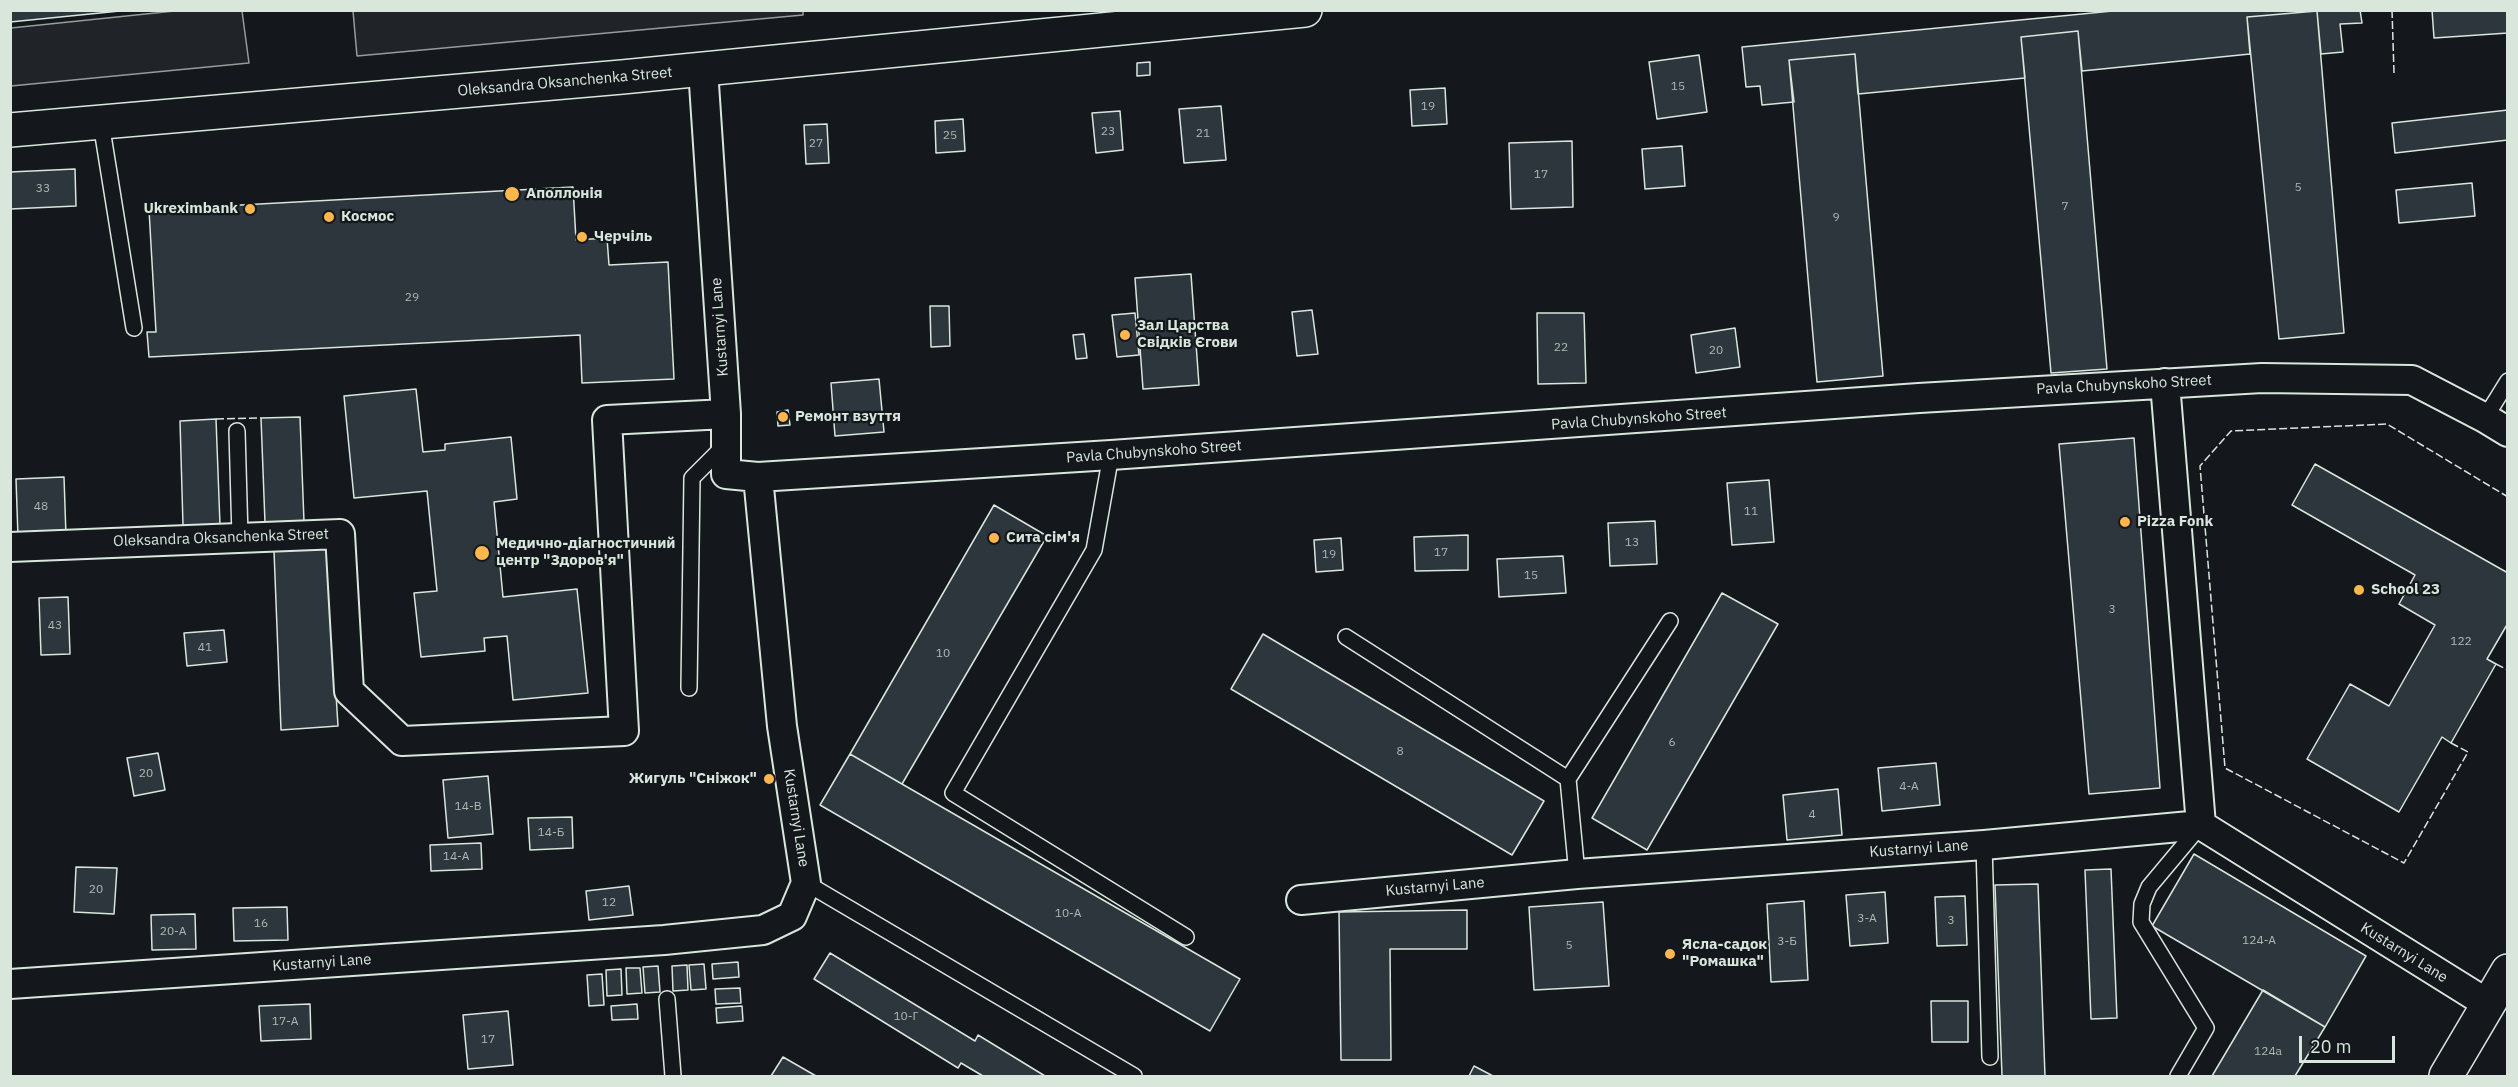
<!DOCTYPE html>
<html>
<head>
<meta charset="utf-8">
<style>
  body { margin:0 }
  #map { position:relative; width:2518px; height:1087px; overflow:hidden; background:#14181c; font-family:"IBM Plex Sans",sans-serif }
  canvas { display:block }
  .frame { position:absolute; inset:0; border:12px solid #d8e6dc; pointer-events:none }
  .scale { position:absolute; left:2299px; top:1036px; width:96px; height:27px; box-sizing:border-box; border:3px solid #d8e6dc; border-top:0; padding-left:8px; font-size:18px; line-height:21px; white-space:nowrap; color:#d8e6dc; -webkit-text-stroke:4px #14181c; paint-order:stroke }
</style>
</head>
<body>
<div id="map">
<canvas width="2518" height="1087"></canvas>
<div class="frame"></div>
<div class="scale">20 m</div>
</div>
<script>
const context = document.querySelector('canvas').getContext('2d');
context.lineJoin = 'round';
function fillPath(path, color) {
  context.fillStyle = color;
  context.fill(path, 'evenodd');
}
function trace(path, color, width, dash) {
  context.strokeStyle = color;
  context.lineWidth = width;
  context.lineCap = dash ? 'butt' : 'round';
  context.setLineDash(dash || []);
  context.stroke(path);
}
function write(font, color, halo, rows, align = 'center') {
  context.font = font + ' "IBM Plex Sans",sans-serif';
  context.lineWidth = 4.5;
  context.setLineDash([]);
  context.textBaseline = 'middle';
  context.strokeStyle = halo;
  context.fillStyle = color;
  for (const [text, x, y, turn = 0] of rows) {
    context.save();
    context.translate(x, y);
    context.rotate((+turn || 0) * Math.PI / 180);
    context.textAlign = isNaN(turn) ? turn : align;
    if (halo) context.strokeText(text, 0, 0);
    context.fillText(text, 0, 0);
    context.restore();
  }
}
const green = new Path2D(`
  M 184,10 L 242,11 L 249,63 L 11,86 L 11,28 Z
  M 803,11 L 803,15 L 357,56 L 353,11 Z`);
fillPath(green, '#202428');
trace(green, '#939e99', 1.5);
const building = new Path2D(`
  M 10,10 L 130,10 L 10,22 Z
  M 2123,10 L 2360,10 L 2362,23 L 2340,24 L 2343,52 L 2321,54 L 2317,11 L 2247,17 L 2250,54 L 2082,71 L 2078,31 L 2021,37 L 2025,78 L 1858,94 L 1855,54 L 1789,60 L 1794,102 L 1762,105 L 1760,86 L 1746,87 L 1742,47 Z
  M 2432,10 L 2508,10 L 2508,33 L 2434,38 Z
  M 2317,11 L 2344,333 L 2279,339 L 2247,17 Z
  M 2078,31 L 2107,369 L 2051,373 L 2021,37 Z
  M 1855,54 L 1883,376 L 1817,382 L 1789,60 Z
  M 1699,55 L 1707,112 L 1657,119 L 1649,62 Z
  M 1150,62 L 1150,75 L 1137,76 L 1137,63 Z
  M 1445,88 L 1447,124 L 1412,126 L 1410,90 Z
  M 1221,106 L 1226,160 L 1184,163 L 1179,109 Z
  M 2508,110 L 2508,140 L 2395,153 L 2392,123 Z
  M 1120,111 L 1123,150 L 1096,153 L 1092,113 Z
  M 963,119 L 965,151 L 936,153 L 935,121 Z
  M 827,124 L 829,163 L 806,164 L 804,125 Z
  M 1572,141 L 1573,207 L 1511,209 L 1509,143 Z
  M 1682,146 L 1685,186 L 1645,189 L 1642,149 Z
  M 75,169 L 76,206 L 10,209 L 10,172 Z
  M 2472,183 L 2475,216 L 2399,223 L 2396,190 Z
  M 573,187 L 576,240 L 607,238 L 609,265 L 668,262 L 674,379 L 582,383 L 580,335 L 149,357 L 147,332 L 156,332 L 149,210 Z
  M 1191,274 L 1199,385 L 1143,389 L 1135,278 Z
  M 930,306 L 949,306 L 950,346 L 931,347 Z
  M 1312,310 L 1318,354 L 1297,356 L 1292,312 Z
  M 1135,313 L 1139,355 L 1117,357 L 1112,315 Z
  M 1537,313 L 1584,313 L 1586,383 L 1538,384 Z
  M 1735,328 L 1740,367 L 1696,373 L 1691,335 Z
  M 1084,334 L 1087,358 L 1076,359 L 1073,335 Z
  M 879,379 L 884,432 L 835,436 L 831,383 Z
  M 416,389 L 423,452 L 445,450 L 445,444 L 511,437 L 517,499 L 494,502 L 503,597 L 577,589 L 588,693 L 513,700 L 507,636 L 484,638 L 485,651 L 421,657 L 414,593 L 437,591 L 427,491 L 354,498 L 344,396 Z
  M 788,410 L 790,425 L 778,426 L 777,412 Z
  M 300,417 L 304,522 L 265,523 L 261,418 Z
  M 216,419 L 220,525 L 183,526 L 180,421 Z
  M 2134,438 L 2160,788 L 2089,794 L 2059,444 Z
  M 2315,464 L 2508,573 L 2508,623 L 2487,659 L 2496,664 L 2451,743 L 2442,737 L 2399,812 L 2307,759 L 2350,684 L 2389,706 L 2435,625 L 2399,604 L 2415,575 L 2292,505 Z
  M 64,477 L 66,536 L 18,537 L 16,479 Z
  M 1769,480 L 1774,542 L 1732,545 L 1727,483 Z
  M 994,505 L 1047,536 L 902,784 L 850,754 Z
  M 1655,521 L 1657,564 L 1610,566 L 1608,523 Z
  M 1468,535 L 1468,570 L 1415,571 L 1414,537 Z
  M 1341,538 L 1343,570 L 1316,572 L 1314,540 Z
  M 327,548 L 338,726 L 281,730 L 274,551 Z
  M 1563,556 L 1566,593 L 1499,597 L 1497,559 Z
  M 1722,593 L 1778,624 L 1647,850 L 1592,818 Z
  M 68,597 L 70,654 L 41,655 L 39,598 Z
  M 224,630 L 227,662 L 187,666 L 184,633 Z
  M 1263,634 L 1544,801 L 1512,855 L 1231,689 Z
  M 158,753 L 165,790 L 134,796 L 127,758 Z
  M 850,754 L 1240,979 L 1210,1031 L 820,805 Z
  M 1936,763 L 1940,805 L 1882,811 L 1878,768 Z
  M 488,776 L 493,834 L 448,838 L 443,780 Z
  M 1838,789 L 1842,835 L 1787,840 L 1783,795 Z
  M 572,817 L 573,848 L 530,850 L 528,818 Z
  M 481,843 L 482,869 L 431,871 L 430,845 Z
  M 2194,854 L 2366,956 L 2325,1027 L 2152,926 Z
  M 76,867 L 117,868 L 114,914 L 74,912 Z
  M 2111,869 L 2117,1018 L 2091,1019 L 2085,870 Z
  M 2038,884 L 2045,1076 L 2002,1076 L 1995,885 Z
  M 629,886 L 633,915 L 589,920 L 586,891 Z
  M 1885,892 L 1888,943 L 1850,946 L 1846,895 Z
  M 1965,896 L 1967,945 L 1937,946 L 1935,897 Z
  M 1804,901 L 1808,980 L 1771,982 L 1767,904 Z
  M 1603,902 L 1609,986 L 1534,990 L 1529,907 Z
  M 287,907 L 288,940 L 234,941 L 233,908 Z
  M 1467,910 L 1467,949 L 1390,949 L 1391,1060 L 1341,1060 L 1339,912 Z
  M 195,914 L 196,949 L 152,950 L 151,915 Z
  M 830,953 L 975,1041 L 978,1035 L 1045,1076 L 983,1076 L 961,1063 L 958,1068 L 814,979 Z
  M 738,962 L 739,977 L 713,979 L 712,964 Z
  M 704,964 L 706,989 L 691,990 L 689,965 Z
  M 687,965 L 688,990 L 673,991 L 672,966 Z
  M 658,966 L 660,992 L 645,993 L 643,967 Z
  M 626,968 L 640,968 L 642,993 L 627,994 Z
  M 621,969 L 622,995 L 607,996 L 606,970 Z
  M 602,974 L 604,1005 L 589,1006 L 587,975 Z
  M 740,988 L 741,1003 L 716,1004 L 715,989 Z
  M 2263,990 L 2325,1027 L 2295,1076 L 2212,1076 Z
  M 1931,1001 L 1968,1001 L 1968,1042 L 1932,1042 Z
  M 310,1004 L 311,1039 L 261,1041 L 259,1006 Z
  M 637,1004 L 638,1019 L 612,1020 L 611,1006 Z
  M 742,1006 L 743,1021 L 717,1023 L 716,1008 Z
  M 508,1011 L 513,1065 L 468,1069 L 463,1015 Z
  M 783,1057 L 816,1076 L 771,1076 Z
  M 1474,1066 L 1493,1076 L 1469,1076 Z`);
fillPath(building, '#2c363c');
trace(building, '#d8e6dc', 1.5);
const service = new Path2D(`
  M 101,123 L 134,328
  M 2485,418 L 2508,381
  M 237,431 L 240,537
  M 1111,455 L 1094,550 L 953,793 L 1186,937
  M 1346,637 L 1568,779 L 1670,621
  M 689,688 L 692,478 L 726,444
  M 1568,779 L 1577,874
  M 1984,845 L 1990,1057
  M 806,883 L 1134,1076
  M 667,999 L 673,1076
  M 2178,1076 L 2206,1028 L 2141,922 L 2142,904 L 2149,887 L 2200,826`);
const minor = new Path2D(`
  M 2165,383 L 2201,825
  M 758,477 L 1111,455 L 1919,398 L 2262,378 L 2412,380 L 2485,418 L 2508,432
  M 10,547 L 340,534 L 349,691 L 402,741 L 624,731 L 607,420 L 726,414
  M 1301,900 L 1577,874 L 1984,845 L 2201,825 L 2488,1004
  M 10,984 L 664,940 L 763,930 L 792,916 L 806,883 L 782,726 L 758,477 L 726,474 L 726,414 L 703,69`);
const secondary = new Path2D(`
  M 10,130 L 622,77 L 1305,10`);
const primary = new Path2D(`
  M 2446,1076 L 2508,971`);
trace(service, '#d8e6dc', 18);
trace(minor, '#d8e6dc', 32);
trace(secondary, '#d8e6dc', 36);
trace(primary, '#d8e6dc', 36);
trace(service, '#14181c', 15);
trace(minor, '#14181c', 28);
trace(secondary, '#14181c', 33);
trace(primary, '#14181c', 33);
trace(new Path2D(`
  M 2392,10 L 2394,73
  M 216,419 L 261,418
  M 2496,664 L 2508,670
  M 2451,743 L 2468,752 L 2404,863 L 2225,768 L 2200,466 L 2231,431 L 2387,424 L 2508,497`), '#d8e6dc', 1.5, [8, 3]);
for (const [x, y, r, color] of [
  [512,194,8,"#ffb74d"],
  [250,209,6,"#ffb74d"],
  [329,217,6,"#ffb74d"],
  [582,237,6,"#ffb74d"],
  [1125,335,6,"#ffb74d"],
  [783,417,6,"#ffb74d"],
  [2125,522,6,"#ffb74d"],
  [994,538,6,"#ffb74d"],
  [482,553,8,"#ffb74d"],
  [2359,590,6,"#ffb74d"],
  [769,779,6,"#ffb74d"],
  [1670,954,6,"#ffb74d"]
]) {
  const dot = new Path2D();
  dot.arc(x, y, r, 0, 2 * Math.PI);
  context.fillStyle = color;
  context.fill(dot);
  trace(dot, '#14181c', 2);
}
write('12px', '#adbab4', null, [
  ["15",1678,87],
  ["19",1428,107],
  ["23",1108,132],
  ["21",1203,134],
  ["25",950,136],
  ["27",816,144],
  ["17",1541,175],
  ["5",2298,188],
  ["33",43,189],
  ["7",2065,207],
  ["9",1836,218],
  ["29",412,298],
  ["22",1561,348],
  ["20",1716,351],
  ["48",41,507],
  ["11",1751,512],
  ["13",1632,543],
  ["17",1441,553],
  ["19",1329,555],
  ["15",1531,576],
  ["3",2112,610],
  ["43",55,626],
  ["122",2461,642],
  ["41",205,648],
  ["10",943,654],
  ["6",1672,743],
  ["8",1400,752],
  ["20",146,774],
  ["4-А",1909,787],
  ["14-В",468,807],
  ["4",1812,815],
  ["14-Б",551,833],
  ["14-А",456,857],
  ["20",96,890],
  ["12",609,903],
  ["10-А",1068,914],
  ["3-А",1867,919],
  ["3",1951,921],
  ["16",261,924],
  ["20-А",173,932],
  ["124-А",2259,941],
  ["3-Б",1787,942],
  ["5",1569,946],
  ["10-Г",906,1017],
  ["17-А",285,1022],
  ["17",488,1040],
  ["124а",2268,1052]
]);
write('15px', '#d8e6dc', '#14181c', [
  ["Oleksandra Oksanchenka Street",565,82,-5],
  ["Kustarnyi Lane",720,327,-94],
  ["Pavla Chubynskoho Street",2124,385,-3],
  ["Pavla Chubynskoho Street",1639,419,-4],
  ["Pavla Chubynskoho Street",1154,452,-4],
  ["Oleksandra Oksanchenka Street",221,538,-2],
  ["Kustarnyi Lane",796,818,81],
  ["Kustarnyi Lane",1919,849,-4],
  ["Kustarnyi Lane",1435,887,-5],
  ["Kustarnyi Lane",2404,953,32],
  ["Kustarnyi Lane",322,963,-4]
]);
write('bold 15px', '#d8e6dc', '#14181c', [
  ["Аполлонія",526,194],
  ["Ukreximbank",238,209,"right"],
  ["Космос",341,217],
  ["Черчіль",594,237],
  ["Зал Царства",1137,326],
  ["Cвідків Єгови",1137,343],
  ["Ремонт взуття",795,417],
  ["Pizza Fonk",2137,522],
  ["Сита сім'я",1006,538],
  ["Медично-діагностичний",496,544],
  ["центр \"Здоров'я\"",496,561],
  ["School 23",2371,590],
  ["Жигуль \"Сніжок\"",757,779,"right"],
  ["Ясла-садок",1682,945],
  ["\"Ромашка\"",1682,962]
], 'left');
</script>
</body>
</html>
